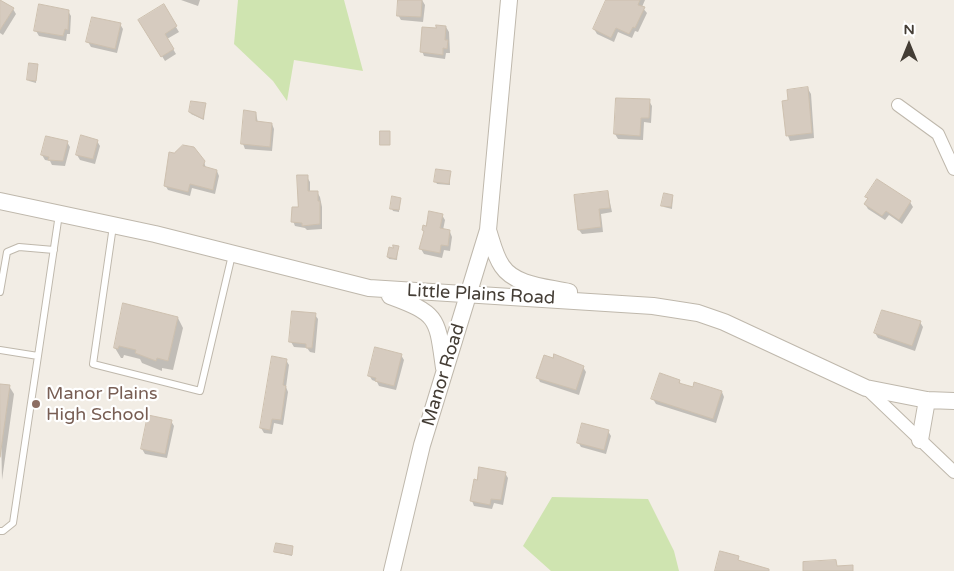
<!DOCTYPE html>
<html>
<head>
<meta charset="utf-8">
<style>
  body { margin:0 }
  #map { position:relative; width:954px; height:571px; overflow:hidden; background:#f2ede5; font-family:"Varela Round",sans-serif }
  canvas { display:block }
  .north { position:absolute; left:884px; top:20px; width:50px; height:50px; -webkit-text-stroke:4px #fff; paint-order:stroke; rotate:0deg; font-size:14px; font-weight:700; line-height:20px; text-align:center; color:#443d35 }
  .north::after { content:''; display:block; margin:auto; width:18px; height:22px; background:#443d35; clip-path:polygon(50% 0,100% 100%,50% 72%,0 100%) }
</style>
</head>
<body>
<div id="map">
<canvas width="954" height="571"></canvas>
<div class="north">N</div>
</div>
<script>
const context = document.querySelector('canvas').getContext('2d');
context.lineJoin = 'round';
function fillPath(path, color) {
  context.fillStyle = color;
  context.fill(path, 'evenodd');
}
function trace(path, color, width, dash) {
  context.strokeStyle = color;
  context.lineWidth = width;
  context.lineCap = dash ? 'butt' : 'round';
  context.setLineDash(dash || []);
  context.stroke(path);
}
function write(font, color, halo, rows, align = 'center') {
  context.font = font + ' "Varela Round",sans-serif';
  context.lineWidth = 4.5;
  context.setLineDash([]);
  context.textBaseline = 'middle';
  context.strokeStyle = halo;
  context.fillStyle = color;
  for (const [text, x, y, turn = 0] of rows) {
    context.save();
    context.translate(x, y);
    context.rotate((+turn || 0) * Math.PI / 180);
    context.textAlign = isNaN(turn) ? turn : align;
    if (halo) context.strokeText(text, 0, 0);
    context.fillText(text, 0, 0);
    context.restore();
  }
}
fillPath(new Path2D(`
  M 238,0 L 344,0 L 363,71 L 294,60 L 287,101 L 273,81 L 234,44 Z
  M 552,497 L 648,499 L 674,551 L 679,571 L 551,571 L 523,546 Z`), '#cfe4b0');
fillPath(new Path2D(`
  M 181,0 L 200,0 L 198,6 Z
  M 399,0 L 422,0 L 425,5 L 423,22 L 401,20 L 398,15 Z
  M 607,0 L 645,0 L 642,7 L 647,13 L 638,32 L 635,31 L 632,38 L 618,32 L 614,42 L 597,34 L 594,29 Z
  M 0,1 L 13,9 L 16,14 L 3,35 L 0,33 Z
  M 163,6 L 179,32 L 167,39 L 176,54 L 165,61 L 140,20 Z
  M 68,11 L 71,16 L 70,34 L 67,34 L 66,41 L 39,36 L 36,31 Z
  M 120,24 L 123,29 L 117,53 L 91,47 L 88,42 Z
  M 446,27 L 449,32 L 450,53 L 446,53 L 445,59 L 424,56 L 422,51 L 437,30 Z
  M 37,65 L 36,83 L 29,81 L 28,79 Z
  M 808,89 L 811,94 L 814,138 L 790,141 L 788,136 L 783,102 L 790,101 Z
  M 649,101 L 652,106 L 651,123 L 644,122 L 643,140 L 618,139 L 615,134 Z
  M 205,104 L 204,120 L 191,114 L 190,112 Z
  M 256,113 L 258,123 L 272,124 L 274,129 L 272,151 L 245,149 L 243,144 Z
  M 97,141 L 100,146 L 95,164 L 80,160 L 77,155 Z
  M 67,142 L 70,147 L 65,166 L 52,165 L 50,161 L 45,160 L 42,155 Z
  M 204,162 L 206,168 L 217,171 L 219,176 L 215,194 L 192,188 L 190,196 L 168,190 L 165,185 Z
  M 450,172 L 450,185 L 437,184 L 436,182 Z
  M 307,177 L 310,182 L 310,192 L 317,192 L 320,197 L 322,207 L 322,229 L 307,230 L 305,228 L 295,226 L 293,221 L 299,208 Z
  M 608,193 L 612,212 L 601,214 L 603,232 L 582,234 L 579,230 Z
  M 673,196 L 672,209 L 664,207 L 663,205 Z
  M 867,197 L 910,202 L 913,207 L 902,224 L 889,215 L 885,220 L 868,209 L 865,204 L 868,199 Z
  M 400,199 L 399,212 L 393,211 L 392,209 Z
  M 442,215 L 445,220 L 443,230 L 450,232 L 452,237 L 450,251 L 444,250 L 442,258 L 424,254 L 421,249 L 425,234 L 423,230 Z
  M 398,248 L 397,260 L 389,259 L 388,257 Z
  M 315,315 L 318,319 L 315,353 L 310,352 L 307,348 L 294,347 L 291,342 Z
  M 178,318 L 183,328 L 173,370 L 162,368 L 162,371 L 142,363 L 140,359 L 124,355 L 123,358 L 121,358 L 115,348 Z
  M 920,322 L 923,327 L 915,351 L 878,338 L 875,333 Z
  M 401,355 L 404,360 L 396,390 L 379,386 L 377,382 L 372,380 L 369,375 Z
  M 286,360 L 289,365 L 286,387 L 288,392 L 283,425 L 274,423 L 272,434 L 264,433 L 261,428 Z
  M 583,367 L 586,372 L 579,395 L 540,382 L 538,378 Z
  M 679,381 L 682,385 L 722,392 L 724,397 L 716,423 L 656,404 L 653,399 Z
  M 0,385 L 9,386 L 14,394 L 2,480 Z
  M 171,421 L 174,426 L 167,458 L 145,454 L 142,449 Z
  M 608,431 L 611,436 L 606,454 L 581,447 L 578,442 Z
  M 505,473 L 508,478 L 503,505 L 494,503 L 492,509 L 474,506 L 472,501 Z
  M 292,547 L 292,556 L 275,552 Z`), '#0003');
const building = new Path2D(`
  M 0,0 L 14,8 L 0,30 Z
  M 398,0 L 422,0 L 421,17 L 397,16 Z
  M 606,0 L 640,0 L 638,5 L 645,7 L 635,28 L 633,27 L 629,34 L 616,28 L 611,38 L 593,29 Z
  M 39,4 L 69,10 L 68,30 L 65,29 L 63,36 L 34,31 Z
  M 164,4 L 177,26 L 165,34 L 174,49 L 161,57 L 138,20 Z
  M 92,17 L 121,23 L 115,49 L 86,42 Z
  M 436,25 L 446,26 L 445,40 L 448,40 L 447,49 L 443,48 L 443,55 L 420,52 L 422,27 L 436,28 Z
  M 29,63 L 38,64 L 36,81 L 27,80 Z
  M 808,87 L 812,133 L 786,136 L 782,101 L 788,100 L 787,90 Z
  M 616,98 L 650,99 L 649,118 L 641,118 L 640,136 L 614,134 Z
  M 191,101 L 206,103 L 203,119 L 189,112 Z
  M 244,110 L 256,112 L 256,121 L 272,123 L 270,147 L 241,144 Z
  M 380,131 L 390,131 L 390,145 L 380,145 Z
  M 81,135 L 98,140 L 93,159 L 76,155 Z
  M 46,136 L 68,141 L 63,161 L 48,160 L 49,157 L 41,155 Z
  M 183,145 L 194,147 L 205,161 L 203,166 L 217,170 L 213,190 L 190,184 L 188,192 L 164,186 L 169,152 L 174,153 Z
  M 436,169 L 451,171 L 449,184 L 434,182 Z
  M 297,175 L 308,175 L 308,191 L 318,191 L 318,201 L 320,201 L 320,224 L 302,226 L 302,223 L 291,222 L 292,207 L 298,207 Z
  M 877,179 L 911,201 L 899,220 L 886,211 L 882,216 L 864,204 L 868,198 L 865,197 Z
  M 608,191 L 610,208 L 599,209 L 601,227 L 578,230 L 574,195 Z
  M 664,193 L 673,195 L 671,207 L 661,206 Z
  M 392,196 L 401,198 L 399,210 L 390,209 Z
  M 429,211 L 443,214 L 440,228 L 450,230 L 448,246 L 441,245 L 440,253 L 419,249 L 424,231 L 422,230 L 423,225 L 426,226 Z
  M 393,245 L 399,246 L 396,259 L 387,257 L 389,247 L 393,248 Z
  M 123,303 L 178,317 L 168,361 L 157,358 L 156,361 L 135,353 L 136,350 L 119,346 L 118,349 L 114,348 Z
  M 882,310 L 921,321 L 912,346 L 874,333 Z
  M 292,311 L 316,313 L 312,348 L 306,348 L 306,344 L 289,342 Z
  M 375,347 L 402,354 L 394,386 L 375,381 L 376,378 L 368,376 Z
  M 554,354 L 584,366 L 576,390 L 536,378 L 544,355 L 553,358 Z
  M 272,356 L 287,359 L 283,385 L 286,386 L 281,420 L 272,419 L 270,430 L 260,428 Z
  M 660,373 L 680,380 L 679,383 L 693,387 L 694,382 L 722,391 L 713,419 L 651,399 Z
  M 0,384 L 10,385 L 0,457 Z
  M 148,415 L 172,420 L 165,454 L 141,449 Z
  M 582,423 L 609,430 L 604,450 L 577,443 Z
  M 479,467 L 506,472 L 501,500 L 491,499 L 490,505 L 470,501 L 474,479 L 477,480 Z
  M 276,543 L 293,546 L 292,555 L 274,552 Z
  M 720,551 L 739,556 L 738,560 L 769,569 L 769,571 L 715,571 Z
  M 836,560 L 837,566 L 853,565 L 853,571 L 803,571 L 803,562 Z`);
fillPath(building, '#d6cbbf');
trace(building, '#cdc0af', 1);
const service = new Path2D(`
  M 113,226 L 93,364 L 200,391 L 232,255
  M 0,292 L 7,252 L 19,247 L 54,250
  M 0,350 L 38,356 L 59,214
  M 0,531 L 3,531 L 13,523 L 38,356`);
const minor = new Path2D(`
  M 898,105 L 938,134 L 954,169
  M 866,388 L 954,472`);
const tertiary = new Path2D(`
  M 0,201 L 155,234 L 369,288 L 653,306 L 698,313 L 724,322 L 866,388 L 927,400 L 954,401
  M 488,230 C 492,242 495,256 502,266 C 515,286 548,287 569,292
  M 390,296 C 439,314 437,318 444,368
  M 920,440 L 927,400
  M 392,571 L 422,445 L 488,230 L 509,0`);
trace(service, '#bfb8ac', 8);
trace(minor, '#bfb8ac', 14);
trace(tertiary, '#bfb8ac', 18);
trace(service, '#fff', 6);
trace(minor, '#fff', 12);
trace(tertiary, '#fff', 16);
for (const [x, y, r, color] of [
  [36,404,5,"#8d6e63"]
]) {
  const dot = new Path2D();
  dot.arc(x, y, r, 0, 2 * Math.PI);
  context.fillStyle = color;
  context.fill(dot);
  trace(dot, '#fff', 2);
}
write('18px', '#443d35', '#fff', [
  ["Little Plains Road",481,295,3],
  ["Manor Road",444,375,-73]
]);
write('18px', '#785e54', '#fff', [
  ["Manor Plains",46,394],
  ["High School",46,415]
], 'left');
</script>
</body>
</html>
